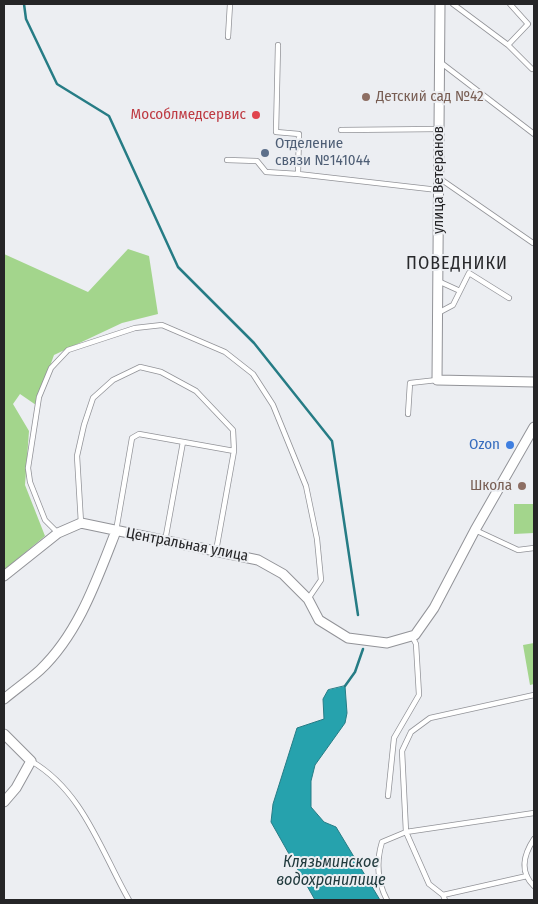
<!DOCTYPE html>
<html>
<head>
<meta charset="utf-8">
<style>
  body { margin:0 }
  #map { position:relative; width:538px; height:904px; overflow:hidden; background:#eceef2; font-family:"Fira Sans Condensed",sans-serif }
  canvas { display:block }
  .frame { position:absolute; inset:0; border:5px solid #252527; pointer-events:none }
</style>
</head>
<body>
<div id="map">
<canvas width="538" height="904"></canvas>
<div class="frame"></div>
</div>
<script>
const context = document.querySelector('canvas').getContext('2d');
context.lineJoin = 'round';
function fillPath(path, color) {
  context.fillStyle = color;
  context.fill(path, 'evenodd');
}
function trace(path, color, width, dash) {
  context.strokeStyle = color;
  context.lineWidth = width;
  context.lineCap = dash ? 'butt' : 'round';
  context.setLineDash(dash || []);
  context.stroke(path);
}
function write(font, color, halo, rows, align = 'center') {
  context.font = font + ' "Fira Sans Condensed",sans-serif';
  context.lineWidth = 4;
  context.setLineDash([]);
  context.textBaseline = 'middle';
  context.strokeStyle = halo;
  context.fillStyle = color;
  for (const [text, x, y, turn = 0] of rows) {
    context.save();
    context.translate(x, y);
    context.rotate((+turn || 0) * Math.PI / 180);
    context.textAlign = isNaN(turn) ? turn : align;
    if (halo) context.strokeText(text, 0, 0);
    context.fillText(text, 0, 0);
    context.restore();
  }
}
fillPath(new Path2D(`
  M 128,249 L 149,256 L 158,314 L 122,323 L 54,355 L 36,405 L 20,394 L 13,404 L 29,431 L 25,485 L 45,536 L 4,570 L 4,254 L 88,292 Z
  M 514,504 L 534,504 L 534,533 L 514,534 Z
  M 534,643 L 534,684 L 530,685 L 523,645 Z`), '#a3d58c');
const water = new Path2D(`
  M 345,686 L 347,713 L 345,723 L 315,765 L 311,781 L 311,807 L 324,822 L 336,827 L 380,900 L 315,900 L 271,822 L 273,804 L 297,728 L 324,719 L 323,699 L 328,690 Z`);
fillPath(water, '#26a2ad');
trace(water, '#267c85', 1);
trace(new Path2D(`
  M 24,4 L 26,19 L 57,84 L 109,116 L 178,267 L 254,343 L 332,441 L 358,615
  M 345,686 L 355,672 L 363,649`), '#267c85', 2.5);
const service = new Path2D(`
  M 453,4 L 508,45 L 528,24 L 510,4
  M 228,37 L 230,4
  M 278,45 L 276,132 L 299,134 L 298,174 L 438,190
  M 508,45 L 532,69
  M 440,62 L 534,134
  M 341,130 L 439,129
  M 227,160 L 257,161 L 266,172 L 298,174
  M 439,178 L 533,243
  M 438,281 L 460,291 L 469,273 L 509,298
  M 438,313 L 453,305 L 460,291
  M 408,414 L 410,383 L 437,380
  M 81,523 L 77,456 L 84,425 L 93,398 L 113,380 L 140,367 L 161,372 L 196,391 L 233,430 L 234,451 L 216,551
  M 475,530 L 518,550 L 534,548
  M 116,531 L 132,438 L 139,434 L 234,451
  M 58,533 L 45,520 L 30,482 L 28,468 L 39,397 L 51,368 L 68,350 L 135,328 L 162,325 L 225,352 L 253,374 L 273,405 L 306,486 L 317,539 L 321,580 L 308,599
  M 165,541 L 183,442
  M 31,761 C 83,791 101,851 129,900
  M 388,796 L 394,738 L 419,695 L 416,644 L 412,636
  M 534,839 C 524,854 519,872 534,886
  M 443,895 L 527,876
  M 387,900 C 377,881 376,862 382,842 L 406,832 L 402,751 L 411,732 L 430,718 L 534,695
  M 445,900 L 443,895 L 429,884 L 406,832 L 534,813`);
const minor = new Path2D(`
  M 440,4 L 437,380 L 534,382
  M 4,576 L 58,533 L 81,523 L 258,560 L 283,574 L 308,599 L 319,620 L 348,638 L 387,643 L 415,635 L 434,608 L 475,530 L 534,427
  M 4,699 C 16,689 29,680 40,670 C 79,633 97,579 116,531
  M 4,734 L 31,761 L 16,788 L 4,802`);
trace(service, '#929398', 6);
trace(minor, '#929398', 11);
trace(service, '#fff', 4.5);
trace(minor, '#fff', 9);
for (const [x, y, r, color] of [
  [366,97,5,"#8d6e63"],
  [256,115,5,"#e0444e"],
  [265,153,5,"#5c6f8a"],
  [510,445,5,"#3f7fe0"],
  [522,486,5,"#8d6e63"]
]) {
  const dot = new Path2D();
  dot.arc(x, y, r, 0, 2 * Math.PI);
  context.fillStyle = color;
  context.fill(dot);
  trace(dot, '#eceef2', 2);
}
write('15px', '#785e54', '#eceef2', [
  ["Детский сад №42",376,97],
  ["Школа",512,486,"right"]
], 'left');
write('15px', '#be3a42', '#eceef2', [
  ["Мособлмедсервис",246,115]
], 'right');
write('15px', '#4e5e75', '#eceef2', [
  ["Отделение",275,144],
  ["связи №141044",275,161]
], 'left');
write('15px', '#252527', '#eceef2', [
  ["улица Ветеранов",439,180,-90],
  ["Центральная улица",187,545,11]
]);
write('15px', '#366cbe', '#eceef2', [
  ["Ozon",500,445]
], 'right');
write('italic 16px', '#213a3d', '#eceef2', [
  ["Клязьминское",331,863],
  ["водохранилище",331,881]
]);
context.letterSpacing = '1px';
write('18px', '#28292c', '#eceef2', [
  ["ПОВЕДНИКИ",457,264]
]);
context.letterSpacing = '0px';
</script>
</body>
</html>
